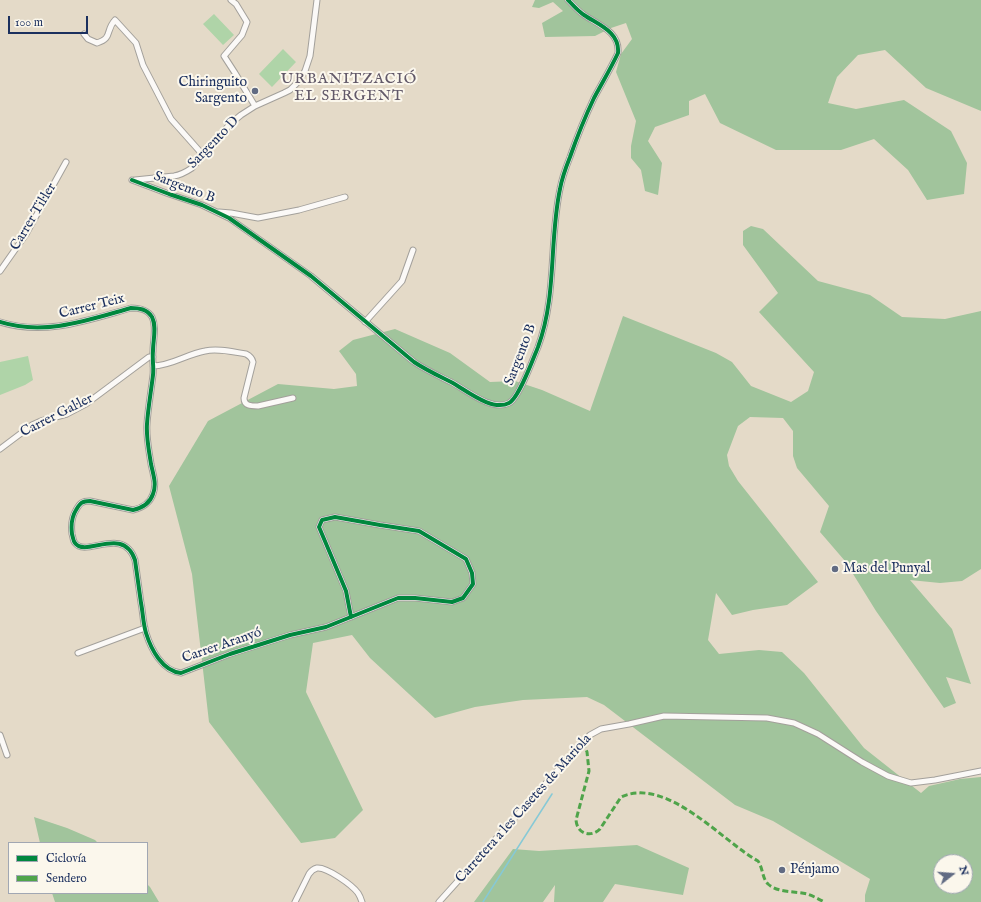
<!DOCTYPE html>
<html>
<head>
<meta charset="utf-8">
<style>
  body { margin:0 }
  #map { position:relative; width:981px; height:902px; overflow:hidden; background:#e4dac8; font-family:"IM FELL English",serif }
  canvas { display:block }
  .legend { position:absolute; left:8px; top:842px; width:140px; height:52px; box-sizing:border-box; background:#fbf7ec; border:1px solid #a1a7b3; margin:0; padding:5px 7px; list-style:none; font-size:12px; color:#1b2f5e }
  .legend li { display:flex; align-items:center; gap:8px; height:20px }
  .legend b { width:20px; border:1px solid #a1a7b3 }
  .north { position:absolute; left:933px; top:854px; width:40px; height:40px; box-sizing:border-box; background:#fbf7ec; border:1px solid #a1a7b3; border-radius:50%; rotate:73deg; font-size:11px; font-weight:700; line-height:16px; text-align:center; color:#1b2f5e }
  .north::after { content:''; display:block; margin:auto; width:14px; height:18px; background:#616b83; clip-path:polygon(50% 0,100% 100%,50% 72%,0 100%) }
  .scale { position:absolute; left:8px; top:16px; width:80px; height:18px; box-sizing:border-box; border:2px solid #1b2f5e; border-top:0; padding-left:5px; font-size:12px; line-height:14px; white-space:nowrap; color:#1b2f5e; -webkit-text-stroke:3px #fbf7ec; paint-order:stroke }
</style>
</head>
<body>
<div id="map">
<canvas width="981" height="902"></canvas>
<ul class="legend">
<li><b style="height:5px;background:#00873e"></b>Ciclovía</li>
<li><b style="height:5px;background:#4fa44a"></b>Sendero</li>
</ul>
<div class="north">N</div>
<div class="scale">100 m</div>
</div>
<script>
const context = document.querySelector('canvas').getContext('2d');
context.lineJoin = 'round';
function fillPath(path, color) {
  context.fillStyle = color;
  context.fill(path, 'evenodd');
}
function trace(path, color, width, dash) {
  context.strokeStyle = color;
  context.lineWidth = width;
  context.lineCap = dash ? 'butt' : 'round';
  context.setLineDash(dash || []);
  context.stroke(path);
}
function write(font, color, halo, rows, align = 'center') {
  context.font = font + ' "IM FELL English",serif';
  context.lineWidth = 4;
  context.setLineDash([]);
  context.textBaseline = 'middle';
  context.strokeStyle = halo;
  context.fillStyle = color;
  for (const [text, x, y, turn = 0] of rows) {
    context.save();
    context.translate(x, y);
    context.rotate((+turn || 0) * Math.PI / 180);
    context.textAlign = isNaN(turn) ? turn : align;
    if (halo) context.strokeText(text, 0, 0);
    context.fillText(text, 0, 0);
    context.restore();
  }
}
fillPath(new Path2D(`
  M 214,14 L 234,35 L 223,45 L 203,24 Z
  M 283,49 L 296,62 L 272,87 L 259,74 Z
  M 28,356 L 33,380 L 25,385 L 0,395 L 0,362 Z`), '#afd4a8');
fillPath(new Path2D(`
  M 535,0 L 981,0 L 981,111 L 926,88 L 885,50 L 858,55 L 837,77 L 828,103 L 856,109 L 904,100 L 951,131 L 967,163 L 964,194 L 927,200 L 908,170 L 874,139 L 841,150 L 776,150 L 720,123 L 705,94 L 689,101 L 689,115 L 655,127 L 648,141 L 662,163 L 658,195 L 645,191 L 641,170 L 631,158 L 631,146 L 636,121 L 616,72 L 621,54 L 632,39 L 626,23 L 611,28 L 595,36 L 545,37 L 542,23 L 563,11 L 553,2 L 539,8 L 532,7 Z
  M 751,226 L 763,229 L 818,281 L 870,295 L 902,317 L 945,319 L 981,311 L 981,569 L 962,581 L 940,583 L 910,580 L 952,629 L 971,684 L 946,677 L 956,703 L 944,708 L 876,611 L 845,561 L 820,532 L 829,506 L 797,468 L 793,456 L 793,431 L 783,418 L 750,417 L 738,426 L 727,455 L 729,466 L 738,481 L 818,582 L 787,605 L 753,610 L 732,615 L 716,593 L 708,640 L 719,654 L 759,650 L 782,652 L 804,673 L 864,748 L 921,793 L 929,786 L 960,779 L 981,777 L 981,902 L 865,902 L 865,895 L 870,879 L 773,821 L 735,805 L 604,705 L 587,697 L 523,700 L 475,707 L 435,718 L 370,658 L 352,635 L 313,643 L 306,692 L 363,810 L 335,838 L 301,843 L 209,722 L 192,574 L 169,486 L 208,421 L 278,384 L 334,389 L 357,386 L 356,374 L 339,351 L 353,340 L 395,329 L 450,353 L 490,382 L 515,381 L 542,390 L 590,411 L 623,316 L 716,353 L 732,362 L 751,386 L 791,402 L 808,391 L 814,372 L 759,312 L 778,293 L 743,245 L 743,231 ZM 941,862 L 965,862 L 965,886 L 941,886 Z
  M 34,817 L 67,828 L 95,840 L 98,843 L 40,843 Z
  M 637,845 L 689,868 L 683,895 L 615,884 L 603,902 L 554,902 L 555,885 L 543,902 L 474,902 L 513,849 L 539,851 Z
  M 147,884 L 150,887 L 159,902 L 55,902 L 52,893 L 147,893 Z`), '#a1c49c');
trace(new Path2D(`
  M 483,902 L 552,794`), '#86c9d6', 1.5);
const minor = new Path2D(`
  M 231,0 L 236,4 L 247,22 L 242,35 L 224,56 L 235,73 L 255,106
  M 84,34 L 88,39 L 97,43 C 113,38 105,31 115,20 L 136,43 L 143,65 L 171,119 L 203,155
  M 132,180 L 169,194 L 202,205 L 229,218 L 311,276 L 414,362 C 426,370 439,376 451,382 C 466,390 492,412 509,403 C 519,398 533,359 538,347 C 557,296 549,241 560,189 C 562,178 566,167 570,157 C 577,137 585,117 594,98 C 602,83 611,68 618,53 C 620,32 599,25 584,15 C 578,11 573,5 568,0
  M 135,180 L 174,176 C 181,175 186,172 192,168 L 230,124 L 241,115 L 255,106 L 284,93 L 290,90 L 298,82 L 305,71 L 310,56 L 317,0
  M 219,212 L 231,213 L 258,218 L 299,210 L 345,197
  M 0,271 L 26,234 L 66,162
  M 0,322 C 45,336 88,320 131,308 C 139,308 147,309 152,317 C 157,327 153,340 153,351 C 152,359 154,367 153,375 C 151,392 148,408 147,424 C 146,437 149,451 151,464 C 153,474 157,484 153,494 C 150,503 142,508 133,510 L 90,501 C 82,501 80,503 76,510 C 71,518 71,526 72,534 C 73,537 73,541 75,543 C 86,558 123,525 135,560 C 137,574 139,588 141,603 C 143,613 143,623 146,633 C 151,649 162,671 181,673 L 230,654 L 290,635 L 326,627 L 398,598 L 415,598 L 452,602 L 463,598 L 473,584 L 472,573 L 466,559 L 419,531 L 380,525 L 335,517 L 322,520 L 319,527 L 346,591 L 351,617
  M 365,322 L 402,281 L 413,250
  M 153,366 C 171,366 187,354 205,351 C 218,348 233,352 246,354 C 250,356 252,358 253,362 L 244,398 C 244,406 251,406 258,406 L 293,398
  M 0,449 L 32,425 L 41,421 L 67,414 L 86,404 L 149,357 L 153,357
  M 78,653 L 145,628
  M 0,735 L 7,755
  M 295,902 L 309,874 C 311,871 313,869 317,868 C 327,867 352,885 358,893 C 360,896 361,899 362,902
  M 439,902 L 583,742 L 590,735 L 601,729 L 629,724 L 664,716 L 767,718 L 794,723 L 818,734 L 862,762 L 888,776 L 911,783 L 935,780 L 981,771`);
trace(minor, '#a3a09b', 7);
trace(minor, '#fbf9f7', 5);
trace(new Path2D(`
  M 583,742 L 587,752 L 589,771 L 576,820 C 577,834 591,838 600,829 L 621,797 C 667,776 722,841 758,861 C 763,868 762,878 768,884 C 778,893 795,891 807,894 C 813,896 819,899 824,902`), '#4fa44a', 3, [6, 3]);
trace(new Path2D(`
  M 132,180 L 169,194 L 202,205 L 229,218 L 311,276 L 414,362 C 426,370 439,376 451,382 C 466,390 492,412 509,403 C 519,398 533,359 538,347 C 557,296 549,241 560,189 C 562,178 566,167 570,157 C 577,137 585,117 594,98 C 602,83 611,68 618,53 C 620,32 599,25 584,15 C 578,11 573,5 568,0
  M 0,322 C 45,336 88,320 131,308 C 139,308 147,309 152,317 C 157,327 153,340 153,351 C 152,359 154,367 153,375 C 151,392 148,408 147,424 C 146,437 149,451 151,464 C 153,474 157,484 153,494 C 150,503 142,508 133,510 L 90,501 C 82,501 80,503 76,510 C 71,518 71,526 72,534 C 73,537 73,541 75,543 C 86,558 123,525 135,560 C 137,574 139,588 141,603 C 143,613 143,623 146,633 C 151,649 162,671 181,673 L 230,654 L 290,635 L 326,627 L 398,598 L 415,598 L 452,602 L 463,598 L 473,584 L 472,573 L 466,559 L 419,531 L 380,525 L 335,517 L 322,520 L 319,527 L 346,591 L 351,617`), '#00873e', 4);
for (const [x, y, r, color] of [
  [255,91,4,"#616b83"],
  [835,569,4,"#616b83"],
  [782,870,4,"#616b83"]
]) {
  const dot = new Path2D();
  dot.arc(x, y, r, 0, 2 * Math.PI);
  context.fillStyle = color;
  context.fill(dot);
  trace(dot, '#fbf7ec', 1.5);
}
write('14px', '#1b2f5e', '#fbf7ec', [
  ["Chiringuito",247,83,"right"],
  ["Sargento",247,99,"right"],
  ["Mas del Punyal",843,569],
  ["Pénjamo",790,870]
], 'left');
write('14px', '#1b2f5e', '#fbf7ec', [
  ["Sargento D",214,143,-46],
  ["Sargento B",184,188,21],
  ["Carrer Til·ler",34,217,-59],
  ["Carrer Teix",92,307,-14],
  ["Sargento B",521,355,-69],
  ["Carrer Gal·ler",57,416,-27],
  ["Carrer Aranyó",222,646,-19],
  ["Carretera a les Casetes de Mariola",524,809,-48]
]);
context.letterSpacing = '1px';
write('15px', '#625969', '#fbf7ec', [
  ["URBANITZACIÓ",349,80],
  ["EL SERGENT",349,97]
]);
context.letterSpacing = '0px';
</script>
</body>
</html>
